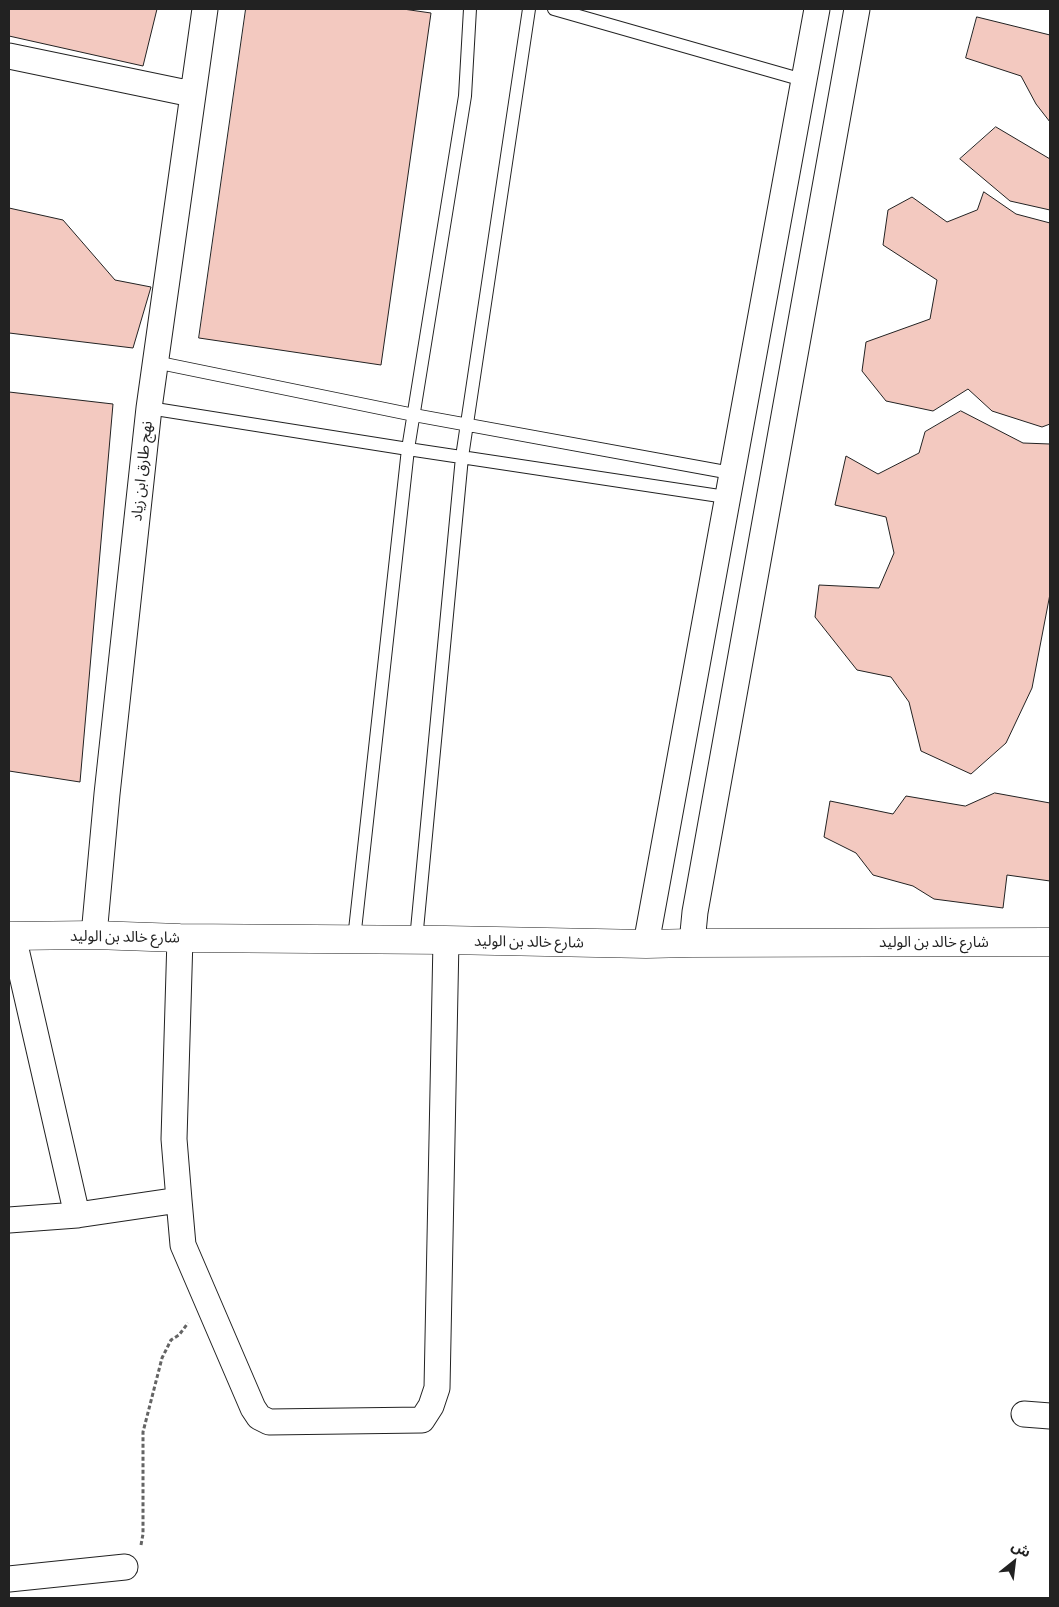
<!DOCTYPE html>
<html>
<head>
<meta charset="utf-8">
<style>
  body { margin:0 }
  #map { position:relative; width:1059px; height:1607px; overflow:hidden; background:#fff; font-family:"Crimson Pro","Noto Sans Arabic",serif }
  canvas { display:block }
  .frame { position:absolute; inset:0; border:10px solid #222; pointer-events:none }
  .north { position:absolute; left:989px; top:1537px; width:50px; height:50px; -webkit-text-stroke:4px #fff; paint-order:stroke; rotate:29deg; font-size:14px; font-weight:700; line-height:20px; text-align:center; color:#222 }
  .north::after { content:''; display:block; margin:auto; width:18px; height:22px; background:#222; clip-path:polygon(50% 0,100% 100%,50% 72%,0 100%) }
</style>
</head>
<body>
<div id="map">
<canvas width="1059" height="1607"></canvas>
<div class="frame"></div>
<div class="north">ش</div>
</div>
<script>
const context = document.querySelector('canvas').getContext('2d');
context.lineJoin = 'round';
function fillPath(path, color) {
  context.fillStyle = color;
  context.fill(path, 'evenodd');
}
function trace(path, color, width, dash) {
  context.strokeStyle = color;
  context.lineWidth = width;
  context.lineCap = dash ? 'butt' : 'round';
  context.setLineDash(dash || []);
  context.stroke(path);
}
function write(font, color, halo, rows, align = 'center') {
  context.font = font + ' "Crimson Pro","Noto Sans Arabic",serif';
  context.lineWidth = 4;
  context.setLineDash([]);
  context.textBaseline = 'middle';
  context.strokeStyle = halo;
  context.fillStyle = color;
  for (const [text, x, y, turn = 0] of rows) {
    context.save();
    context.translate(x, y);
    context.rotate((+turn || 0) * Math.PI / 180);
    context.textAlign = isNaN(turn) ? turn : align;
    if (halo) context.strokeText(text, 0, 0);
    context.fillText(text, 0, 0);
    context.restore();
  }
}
const building = new Path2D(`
  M 9,9 L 157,9 L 143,66 L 9,36 Z
  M 246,9 L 403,9 L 431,13 L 381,365 L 199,338 Z
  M 977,17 L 1050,35 L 1050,122 L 1036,104 L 1021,76 L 966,58 Z
  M 996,127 L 1050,159 L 1050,130 L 1050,210 L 1010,201 L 960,159 Z
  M 984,192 L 1016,214 L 1050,223 L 1050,424 L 1042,427 L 992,411 L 968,389 L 933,411 L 886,401 L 862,371 L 866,342 L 930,319 L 937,280 L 883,245 L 888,210 L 912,197 L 947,222 L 977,210 Z
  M 9,208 L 63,220 L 115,280 L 151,287 L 133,348 L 9,333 Z
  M 9,392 L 113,404 L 80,782 L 9,771 Z
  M 961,411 L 1023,443 L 1050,444 L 1050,594 L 1032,688 L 1006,743 L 971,774 L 921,751 L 909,702 L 891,677 L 857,670 L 815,617 L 819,585 L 879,588 L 894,553 L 886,517 L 835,505 L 846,456 L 878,474 L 919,453 L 925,432 Z
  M 995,793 L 1050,803 L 1050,881 L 1007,875 L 1003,908 L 934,899 L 913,886 L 873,875 L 856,853 L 824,837 L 830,801 L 893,814 L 906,796 L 965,806 Z`);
fillPath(building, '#f3c9c0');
trace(building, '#222', 1);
const lane = new Path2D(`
  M 554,9 L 803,80
  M 155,362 L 414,415 L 731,473
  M 149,408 L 408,449 L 726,497
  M 354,939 L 408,449 L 465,96 L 470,9
  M 416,940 L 462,457 L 529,9`);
const street = new Path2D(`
  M 9,56 L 192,94
  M 94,935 L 107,794 L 149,408 L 205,9
  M 13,936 L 77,1215
  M 692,943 L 695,912 L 857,9
  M 646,944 L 817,9
  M 179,1200 L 183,1245 L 253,1408 L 259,1417 L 269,1422 L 422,1420 L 431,1406 L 437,1388 L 446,940
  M 9,1220 L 77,1215 L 179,1200 L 174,1139 L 180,938
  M 1024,1414 L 1050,1416
  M 9,1579 L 125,1567`);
const secondary = new Path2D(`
  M 9,936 L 94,935 L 180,938 L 446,940 L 646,944 L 692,943 L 1050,942`);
trace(lane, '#222', 14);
trace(street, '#222', 27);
trace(secondary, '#222', 29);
trace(new Path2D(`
  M 141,1545 L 143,1534 L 143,1432 L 162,1358 L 171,1340 L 179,1335 L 188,1323`), '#646464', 3, [4, 2.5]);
trace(lane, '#fff', 12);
trace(street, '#fff', 25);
trace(secondary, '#fff', 28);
write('15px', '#222', '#fff', [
  ["نهج طارق ابن زياد",142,471,-84],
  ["شارع خالد بن الوليد",125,937,1],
  ["شارع خالد بن الوليد",529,942,1],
  ["شارع خالد بن الوليد",934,942]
]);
</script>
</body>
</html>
